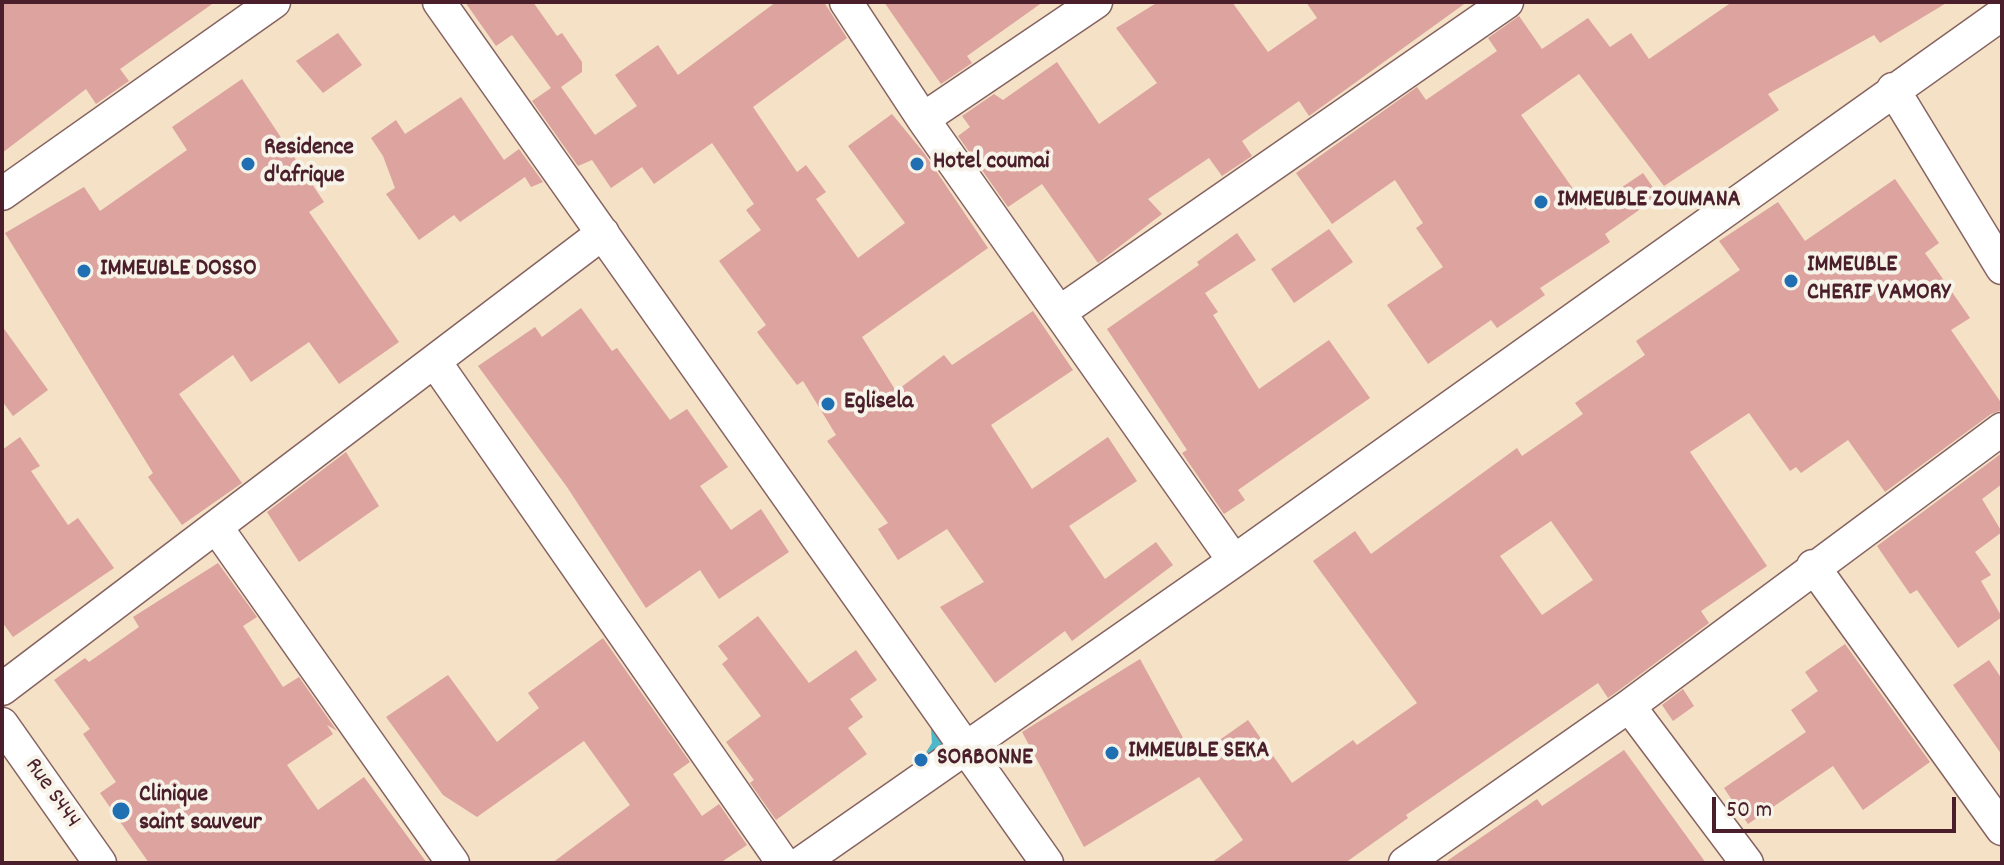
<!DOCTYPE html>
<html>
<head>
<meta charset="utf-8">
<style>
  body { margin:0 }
  #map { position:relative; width:2004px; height:865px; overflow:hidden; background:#f4e1c6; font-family:Dekko,sans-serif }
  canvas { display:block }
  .frame { position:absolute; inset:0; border:4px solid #4a1f2b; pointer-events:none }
  .scale { position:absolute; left:1712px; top:797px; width:244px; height:36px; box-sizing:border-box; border:4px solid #4a1f2b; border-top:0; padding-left:10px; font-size:24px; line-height:28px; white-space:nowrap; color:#4a1f2b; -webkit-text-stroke:6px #f7f3e8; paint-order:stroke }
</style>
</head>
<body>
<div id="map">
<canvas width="2004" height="865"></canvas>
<div class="frame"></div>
<div class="scale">50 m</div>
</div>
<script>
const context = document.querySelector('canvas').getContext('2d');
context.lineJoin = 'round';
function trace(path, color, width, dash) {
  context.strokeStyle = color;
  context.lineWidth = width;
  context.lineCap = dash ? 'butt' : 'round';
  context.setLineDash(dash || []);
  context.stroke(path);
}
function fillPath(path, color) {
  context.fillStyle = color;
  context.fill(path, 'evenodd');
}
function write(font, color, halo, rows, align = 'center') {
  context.font = font + ' Dekko,sans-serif';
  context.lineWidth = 8;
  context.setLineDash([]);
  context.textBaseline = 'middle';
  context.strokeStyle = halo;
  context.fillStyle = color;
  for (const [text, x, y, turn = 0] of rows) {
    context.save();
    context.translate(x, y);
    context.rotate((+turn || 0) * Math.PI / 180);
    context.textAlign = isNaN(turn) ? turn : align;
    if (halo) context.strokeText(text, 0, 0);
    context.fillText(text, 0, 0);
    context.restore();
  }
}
trace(new Path2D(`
  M 929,757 L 937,744 L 936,728`), '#4eb8cb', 10);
fillPath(new Path2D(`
  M 2,2 L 215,2 L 120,69 L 129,81 L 96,104 L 86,89 L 2,153 Z
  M 465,2 L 533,2 L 557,36 L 562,33 L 582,62 L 582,72 L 561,87 L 595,135 L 637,106 L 615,75 L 658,45 L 678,75 L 776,2 L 824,2 L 847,38 L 753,107 L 797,172 L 806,165 L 826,192 L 816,199 L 858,258 L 905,223 L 848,146 L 892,114 L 924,153 L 988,248 L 862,337 L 896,391 L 944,355 L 952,365 L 1033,311 L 1073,370 L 991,425 L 1032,489 L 1108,437 L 1137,481 L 1069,526 L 1105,579 L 1156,542 L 1173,565 L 1072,641 L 1065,631 L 995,683 L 940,607 L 984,582 L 947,529 L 898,560 L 878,529 L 888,523 L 827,441 L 836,435 L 803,381 L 797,385 L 757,332 L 766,325 L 719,261 L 761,230 L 746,210 L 754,204 L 712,143 L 654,184 L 642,167 L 611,188 L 592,160 L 578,166 L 532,101 L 551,88 L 512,35 L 496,46 Z
  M 884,2 L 1043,2 L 967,56 L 972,63 L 941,84 Z
  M 1158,2 L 1232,2 L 1268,52 L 1317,18 L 1306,2 L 1467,2 L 1309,116 L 1299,101 L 1242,141 L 1252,156 L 1222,176 L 1209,158 L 1148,199 L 1162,214 L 1098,263 L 1042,184 L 1008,207 L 958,136 L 970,127 L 962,116 L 994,94 L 1003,100 L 1057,62 L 1099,124 L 1157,83 L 1116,28 Z
  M 1732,2 L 1948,2 L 1880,43 L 1874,35 L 1768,94 L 1779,110 L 1664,186 L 1579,74 L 1521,115 L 1588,210 L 1643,173 L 1659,196 L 1605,234 L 1610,242 L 1540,288 L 1545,295 L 1497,328 L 1491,320 L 1428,364 L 1387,305 L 1443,267 L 1416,228 L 1423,223 L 1395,180 L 1332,224 L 1296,173 L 1417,87 L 1426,100 L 1497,51 L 1488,38 L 1519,16 L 1542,49 L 1588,18 L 1610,47 L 1631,33 L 1649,59 Z
  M 338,33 L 362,65 L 323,93 L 296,61 Z
  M 242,79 L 324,202 L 309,212 L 399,342 L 339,384 L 309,342 L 251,382 L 233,355 L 179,394 L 242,483 L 182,525 L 148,477 L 153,473 L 5,233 L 84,187 L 100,211 L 187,150 L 172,127 Z
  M 461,97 L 504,160 L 519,149 L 543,182 L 531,187 L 525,177 L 460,222 L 454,215 L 419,240 L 386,194 L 395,188 L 383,156 L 371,138 L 396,120 L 405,134 Z
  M 1895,179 L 1939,243 L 1925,253 L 1970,318 L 1951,330 L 2002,404 L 2002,410 L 1991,414 L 1885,492 L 1848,440 L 1801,473 L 1796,467 L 1790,471 L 1749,413 L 1690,452 L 1767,566 L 1701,611 L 1709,623 L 1618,691 L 1608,698 L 1598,683 L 1406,815 L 1408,818 L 1345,863 L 1211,863 L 1243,840 L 1199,777 L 1084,847 L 1022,732 L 1140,659 L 1194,758 L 1248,720 L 1292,783 L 1353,740 L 1357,745 L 1417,703 L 1313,561 L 1355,531 L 1371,554 L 1517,448 L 1522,456 L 1583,414 L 1575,403 L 1645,355 L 1636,341 L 1740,270 L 1719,241 L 1778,202 L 1805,241 ZM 1551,521 L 1593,580 L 1542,615 L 1500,556 Z
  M 1329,229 L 1353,262 L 1294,303 L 1271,269 Z
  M 1237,233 L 1256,260 L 1205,293 L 1218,312 L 1213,315 L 1259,389 L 1329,340 L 1370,398 L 1238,490 L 1245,500 L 1224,514 L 1182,453 L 1187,450 L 1107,329 L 1199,265 L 1197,262 Z
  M 581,308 L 612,351 L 617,348 L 670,420 L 687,409 L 728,467 L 700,486 L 731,530 L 761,509 L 789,552 L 719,599 L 700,570 L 646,608 L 567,487 L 478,366 L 535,327 L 542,337 Z
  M 2,326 L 48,390 L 13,416 L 2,401 Z
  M 20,437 L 40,466 L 31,471 L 68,525 L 78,518 L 114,568 L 13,637 L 2,622 L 2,450 Z
  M 346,452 L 379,506 L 299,562 L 267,512 Z
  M 2002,453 L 2002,484 L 1982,499 L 2002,532 L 1975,552 L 1991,575 L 1981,581 L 2002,617 L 1958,648 L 1917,590 L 1910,594 L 1877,546 Z
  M 218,563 L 257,617 L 243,626 L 283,687 L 299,677 L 337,731 L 327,725 L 333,734 L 287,765 L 318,810 L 364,777 L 427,863 L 149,863 L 100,793 L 116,782 L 83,734 L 90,729 L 54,680 L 85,658 L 89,662 L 139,627 L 133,617 Z
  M 758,616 L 809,683 L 856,650 L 877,680 L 850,699 L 863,717 L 848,728 L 867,754 L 776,820 L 750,783 L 754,780 L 726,742 L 761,716 L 722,664 L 728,659 L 718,646 Z
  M 603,638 L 690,762 L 673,774 L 702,816 L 719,804 L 747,845 L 720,863 L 552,863 L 630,805 L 584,741 L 477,817 L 443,795 L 386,717 L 448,675 L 497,742 L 539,708 L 528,693 Z
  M 1845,644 L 1930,762 L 1863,810 L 1833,766 L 1748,824 L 1724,788 L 1806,732 L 1791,710 L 1818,691 L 1805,672 Z
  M 1989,660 L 2002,679 L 2002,755 L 1953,685 Z
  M 1683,689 L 1694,706 L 1673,721 L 1662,705 Z
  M 1624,750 L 1706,863 L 1444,863 L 1537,799 L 1542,806 Z`), '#dca39f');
const minor = new Path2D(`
  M 439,2 L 1047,863
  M 846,2 L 923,119 L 1234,561
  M 1893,89 L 2002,268
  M 923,119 L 1096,2
  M 2,194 L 274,2
  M 1060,312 L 1507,2
  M 435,362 L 783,863
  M 217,528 L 453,863
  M 1813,566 L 2002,829
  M 2,689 L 603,233
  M 1629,706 L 1747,863
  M 2,724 L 100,863
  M 801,863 L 1234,561 L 2002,14
  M 1405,863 L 1629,706 L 2002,429`);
trace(minor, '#866361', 35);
trace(minor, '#fff', 32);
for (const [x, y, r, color] of [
  [248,164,8,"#1f6fb2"],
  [917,164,8,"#1f6fb2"],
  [1541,202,8,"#1f6fb2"],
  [84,271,8,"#1f6fb2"],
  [1791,281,8,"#1f6fb2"],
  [828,404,8,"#1f6fb2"],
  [1112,753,8,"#1f6fb2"],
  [921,760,8,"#1f6fb2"],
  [121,811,10,"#1f6fb2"]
]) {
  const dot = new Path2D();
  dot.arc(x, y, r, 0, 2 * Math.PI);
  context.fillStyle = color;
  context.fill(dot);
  trace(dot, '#f7f3e8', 3);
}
write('bold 24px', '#4a1f2b', '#f7f3e8', [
  ["Residence",264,150],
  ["d'afrique",264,178],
  ["Hotel coumai",933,164],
  ["IMMEUBLE ZOUMANA",1557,202],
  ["IMMEUBLE",1807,267],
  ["CHERIF VAMORY",1807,295],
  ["IMMEUBLE DOSSO",100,271],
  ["Eglisela",844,404],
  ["IMMEUBLE SEKA",1128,753],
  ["SORBONNE",937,760],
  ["Clinique",139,797],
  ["saint sauveur",139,825]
], 'left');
write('24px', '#4a1f2b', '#f7f3e8', [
  ["Rue S444",51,794,55]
]);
</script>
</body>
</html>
